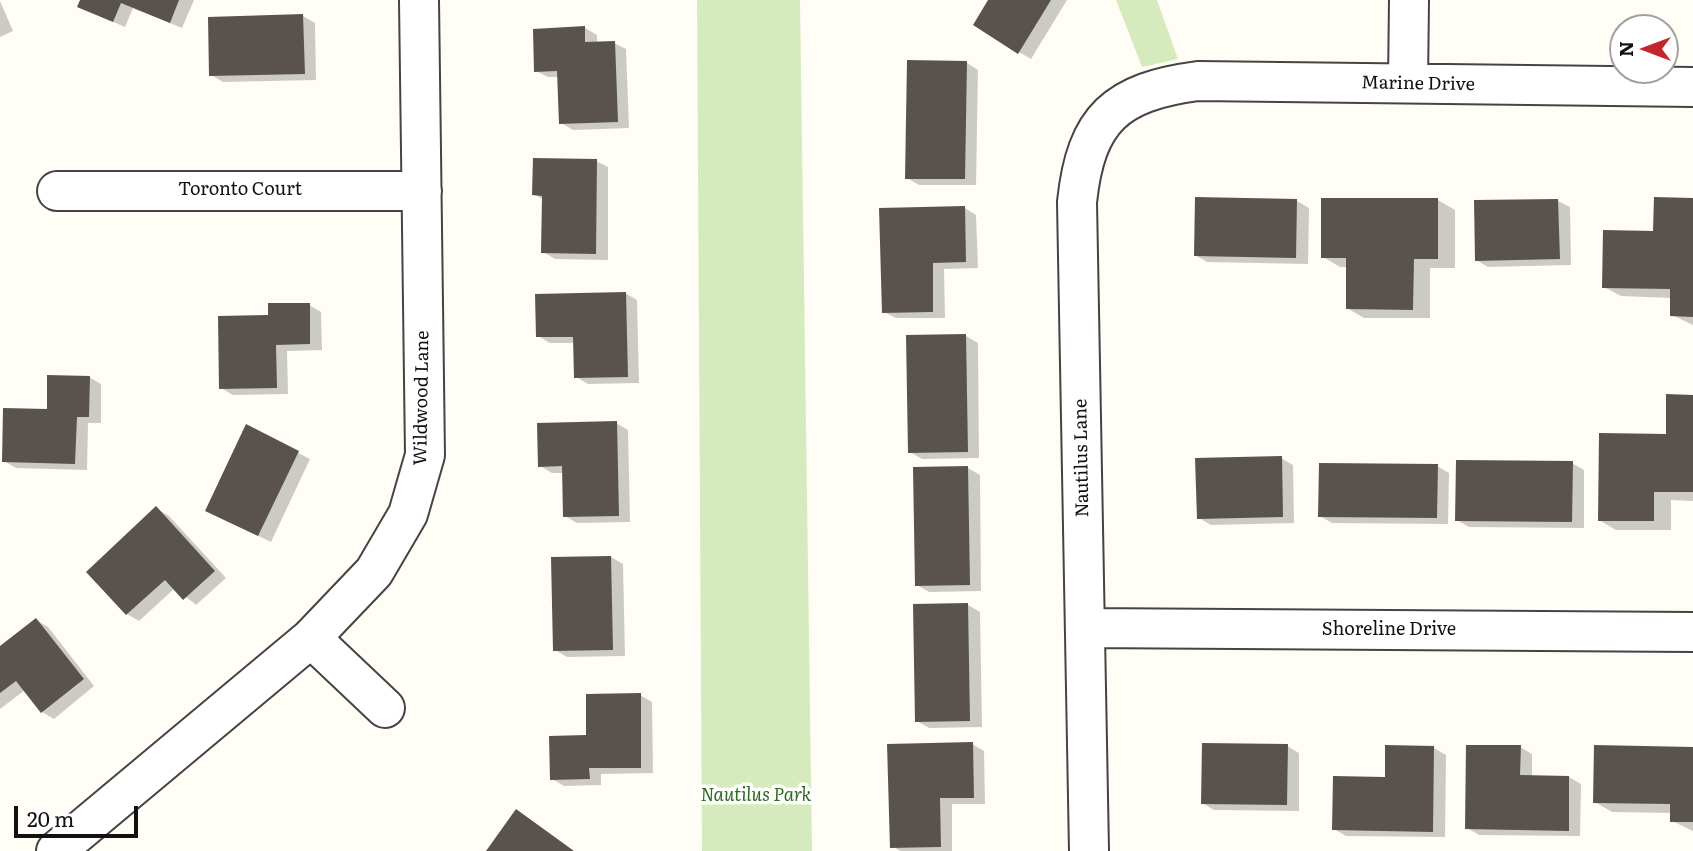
<!DOCTYPE html>
<html>
<head>
<meta charset="utf-8">
<style>
  body { margin:0 }
  #map { position:relative; width:1693px; height:851px; overflow:hidden; background:#fffdf5; font-family:Literata,serif }
  canvas { display:block }
  .north { position:absolute; left:1609px; top:14px; width:70px; height:70px; box-sizing:border-box; background:#fff; border:2px solid #a0a0a0; border-radius:50%; rotate:270deg; font-size:19px; font-weight:700; line-height:28px; text-align:center; color:#111 }
  .north::after { content:''; display:block; margin:auto; width:24px; height:32px; background:#c4262e; clip-path:polygon(50% 0,100% 100%,50% 72%,0 100%) }
  .scale { position:absolute; left:14px; top:806px; width:124px; height:32px; box-sizing:border-box; border:4px solid #111; border-top:0; padding-left:9px; font-size:21px; line-height:24px; white-space:nowrap; color:#111; -webkit-text-stroke:5px #fff; paint-order:stroke }
</style>
</head>
<body>
<div id="map">
<canvas width="1693" height="851"></canvas>
<div class="north">N</div>
<div class="scale">20 m</div>
</div>
<script>
const context = document.querySelector('canvas').getContext('2d');
context.lineJoin = 'round';
function fillPath(path, color) {
  context.fillStyle = color;
  context.fill(path, 'evenodd');
}
function trace(path, color, width, dash) {
  context.strokeStyle = color;
  context.lineWidth = width;
  context.lineCap = dash ? 'butt' : 'round';
  context.setLineDash(dash || []);
  context.stroke(path);
}
function write(font, color, halo, rows, align = 'center') {
  context.font = font + ' Literata,serif';
  context.lineWidth = 7;
  context.setLineDash([]);
  context.textBaseline = 'middle';
  context.strokeStyle = halo;
  context.fillStyle = color;
  for (const [text, x, y, turn = 0] of rows) {
    context.save();
    context.translate(x, y);
    context.rotate((+turn || 0) * Math.PI / 180);
    context.textAlign = isNaN(turn) ? turn : align;
    if (halo) context.strokeText(text, 0, 0);
    context.fillText(text, 0, 0);
    context.restore();
  }
}
fillPath(new Path2D(`
  M 697,0 L 800,0 L 812,851 L 702,851 Z
  M 1116,0 L 1157,0 L 1178,59 L 1142,67 Z`), '#d5ebbd');
fillPath(new Path2D(`
  M 82,0 L 194,0 L 182,28 L 133,8 L 125,27 L 79,7 Z
  M 991,0 L 1067,0 L 1031,59 L 1019,52 Z
  M 0,1 L 13,31 L 0,37 Z
  M 303,16 L 315,23 L 316,80 L 223,82 L 211,75 Z
  M 585,28 L 597,35 L 597,43 L 614,43 L 626,49 L 629,128 L 573,130 L 561,123 L 559,77 L 548,77 L 536,71 Z
  M 967,63 L 978,70 L 976,185 L 919,185 L 907,178 Z
  M 596,161 L 608,167 L 608,260 L 555,259 L 543,252 L 544,200 L 534,194 Z
  M 1438,200 L 1455,210 L 1455,268 L 1430,268 L 1430,318 L 1364,318 L 1347,308 L 1348,267 L 1340,267 L 1323,257 Z
  M 1693,200 L 1693,325 L 1672,315 L 1672,298 L 1621,296 L 1604,287 L 1655,232 Z
  M 1297,201 L 1309,208 L 1308,264 L 1207,262 L 1195,255 Z
  M 1558,201 L 1570,207 L 1571,265 L 1488,267 L 1476,260 Z
  M 965,208 L 976,215 L 978,268 L 944,269 L 945,318 L 896,318 L 884,312 Z
  M 625,293 L 637,300 L 639,383 L 588,384 L 576,377 L 575,343 L 550,343 L 538,336 Z
  M 309,305 L 321,312 L 322,350 L 287,351 L 288,394 L 233,395 L 221,388 L 270,317 Z
  M 966,336 L 978,343 L 979,458 L 922,459 L 910,452 Z
  M 89,377 L 101,384 L 101,423 L 88,423 L 87,470 L 16,468 L 4,461 L 48,411 Z
  M 1693,396 L 1693,501 L 1671,500 L 1671,530 L 1616,530 L 1599,520 L 1667,436 Z
  M 616,423 L 628,430 L 630,522 L 577,523 L 565,516 L 564,473 L 552,473 L 540,466 Z
  M 247,427 L 310,459 L 271,542 L 219,517 Z
  M 1281,458 L 1293,465 L 1294,523 L 1211,525 L 1199,518 Z
  M 1572,463 L 1584,470 L 1584,528 L 1469,527 L 1457,520 Z
  M 1437,466 L 1449,473 L 1448,524 L 1332,523 L 1320,516 Z
  M 968,468 L 980,475 L 981,591 L 929,592 L 917,585 Z
  M 157,509 L 169,516 L 226,578 L 196,605 L 175,588 L 139,621 L 127,614 Z
  M 611,557 L 623,564 L 625,656 L 567,657 L 555,650 Z
  M 968,605 L 980,612 L 982,727 L 929,728 L 917,721 Z
  M 36,620 L 48,627 L 94,686 L 54,719 L 42,712 L 25,690 L 0,709 L 0,648 Z
  M 640,695 L 652,702 L 653,773 L 601,774 L 601,785 L 564,786 L 552,779 L 588,737 Z
  M 972,744 L 984,751 L 985,804 L 952,804 L 952,851 L 900,851 L 892,846 Z
  M 1287,746 L 1299,753 L 1299,811 L 1214,810 L 1202,803 Z
  M 1520,747 L 1532,754 L 1532,777 L 1569,777 L 1581,784 L 1580,836 L 1479,835 L 1467,828 Z
  M 1434,748 L 1446,755 L 1445,837 L 1346,836 L 1334,829 L 1386,779 Z
  M 1693,749 L 1693,831 L 1672,821 L 1672,813 L 1612,812 L 1595,802 Z`), '#0003');
fillPath(new Path2D(`
  M 80,0 L 179,0 L 170,23 L 121,3 L 113,22 L 77,7 Z
  M 988,0 L 1051,0 L 1018,54 L 973,25 Z
  M 303,14 L 305,74 L 209,76 L 208,17 Z
  M 585,26 L 585,42 L 615,41 L 618,122 L 559,124 L 557,71 L 534,72 L 533,29 Z
  M 907,60 L 967,61 L 965,179 L 905,179 Z
  M 533,158 L 597,159 L 596,254 L 541,253 L 542,196 L 532,195 Z
  M 1195,197 L 1297,199 L 1296,258 L 1194,256 Z
  M 1654,197 L 1693,198 L 1693,317 L 1670,316 L 1670,289 L 1602,288 L 1603,230 L 1653,231 Z
  M 1321,198 L 1438,198 L 1438,259 L 1414,259 L 1413,310 L 1346,309 L 1346,258 L 1321,258 Z
  M 1558,199 L 1560,259 L 1475,261 L 1474,200 Z
  M 965,206 L 966,262 L 933,263 L 933,312 L 882,313 L 879,208 Z
  M 626,292 L 628,377 L 574,378 L 573,337 L 536,337 L 535,294 Z
  M 268,303 L 310,303 L 310,344 L 276,345 L 277,388 L 219,389 L 218,316 L 268,315 Z
  M 966,334 L 968,452 L 908,453 L 906,335 Z
  M 47,375 L 90,376 L 89,417 L 77,417 L 75,464 L 2,462 L 3,408 L 47,409 Z
  M 1666,394 L 1693,395 L 1693,492 L 1654,492 L 1654,521 L 1598,521 L 1599,433 L 1666,434 Z
  M 617,421 L 619,516 L 563,517 L 562,466 L 538,467 L 537,423 Z
  M 246,424 L 299,451 L 258,536 L 205,511 Z
  M 1282,456 L 1283,517 L 1197,519 L 1195,458 Z
  M 1456,460 L 1573,461 L 1572,522 L 1455,521 Z
  M 1319,463 L 1438,464 L 1437,518 L 1318,517 Z
  M 968,466 L 970,585 L 915,586 L 913,467 Z
  M 156,506 L 215,571 L 183,600 L 165,580 L 126,615 L 86,572 Z
  M 611,556 L 613,650 L 553,651 L 551,557 Z
  M 968,603 L 970,721 L 915,722 L 913,604 Z
  M 36,618 L 84,679 L 41,713 L 16,681 L 0,693 L 0,646 Z
  M 641,693 L 641,768 L 589,768 L 590,779 L 550,780 L 549,736 L 586,735 L 586,694 Z
  M 973,742 L 974,798 L 940,798 L 941,847 L 890,848 L 887,744 Z
  M 1202,743 L 1288,744 L 1287,805 L 1201,804 Z
  M 1385,745 L 1434,746 L 1433,832 L 1332,830 L 1333,776 L 1385,777 Z
  M 1466,745 L 1521,745 L 1520,775 L 1569,776 L 1569,831 L 1465,829 Z
  M 1594,745 L 1693,747 L 1693,822 L 1670,822 L 1670,804 L 1593,803 Z
  M 516,809 L 574,851 L 486,851 Z`), '#5a524d');
const minor = new Path2D(`
  M 1408,83 L 1409,0
  M 57,191 L 422,191
  M 1086,628 L 1693,632
  M 311,638 L 385,708
  M 56,851 L 311,638 L 374,572 L 408,514 L 425,455 L 419,0
  M 1089,851 L 1077,202 C 1086,118 1116,92 1198,81 L 1693,87`);
trace(minor, '#444', 42);
trace(minor, '#fff', 38);
write('18px', '#111', '#fff', [
  ["Marine Drive",1418,84,1],
  ["Toronto Court",240,190],
  ["Wildwood Lane",422,398,-89],
  ["Nautilus Lane",1082,458,-91],
  ["Shoreline Drive",1389,630]
]);
write('italic 18px', '#2f6b1f', '#fff', [
  ["Nautilus Park",756,796]
]);
</script>
</body>
</html>
